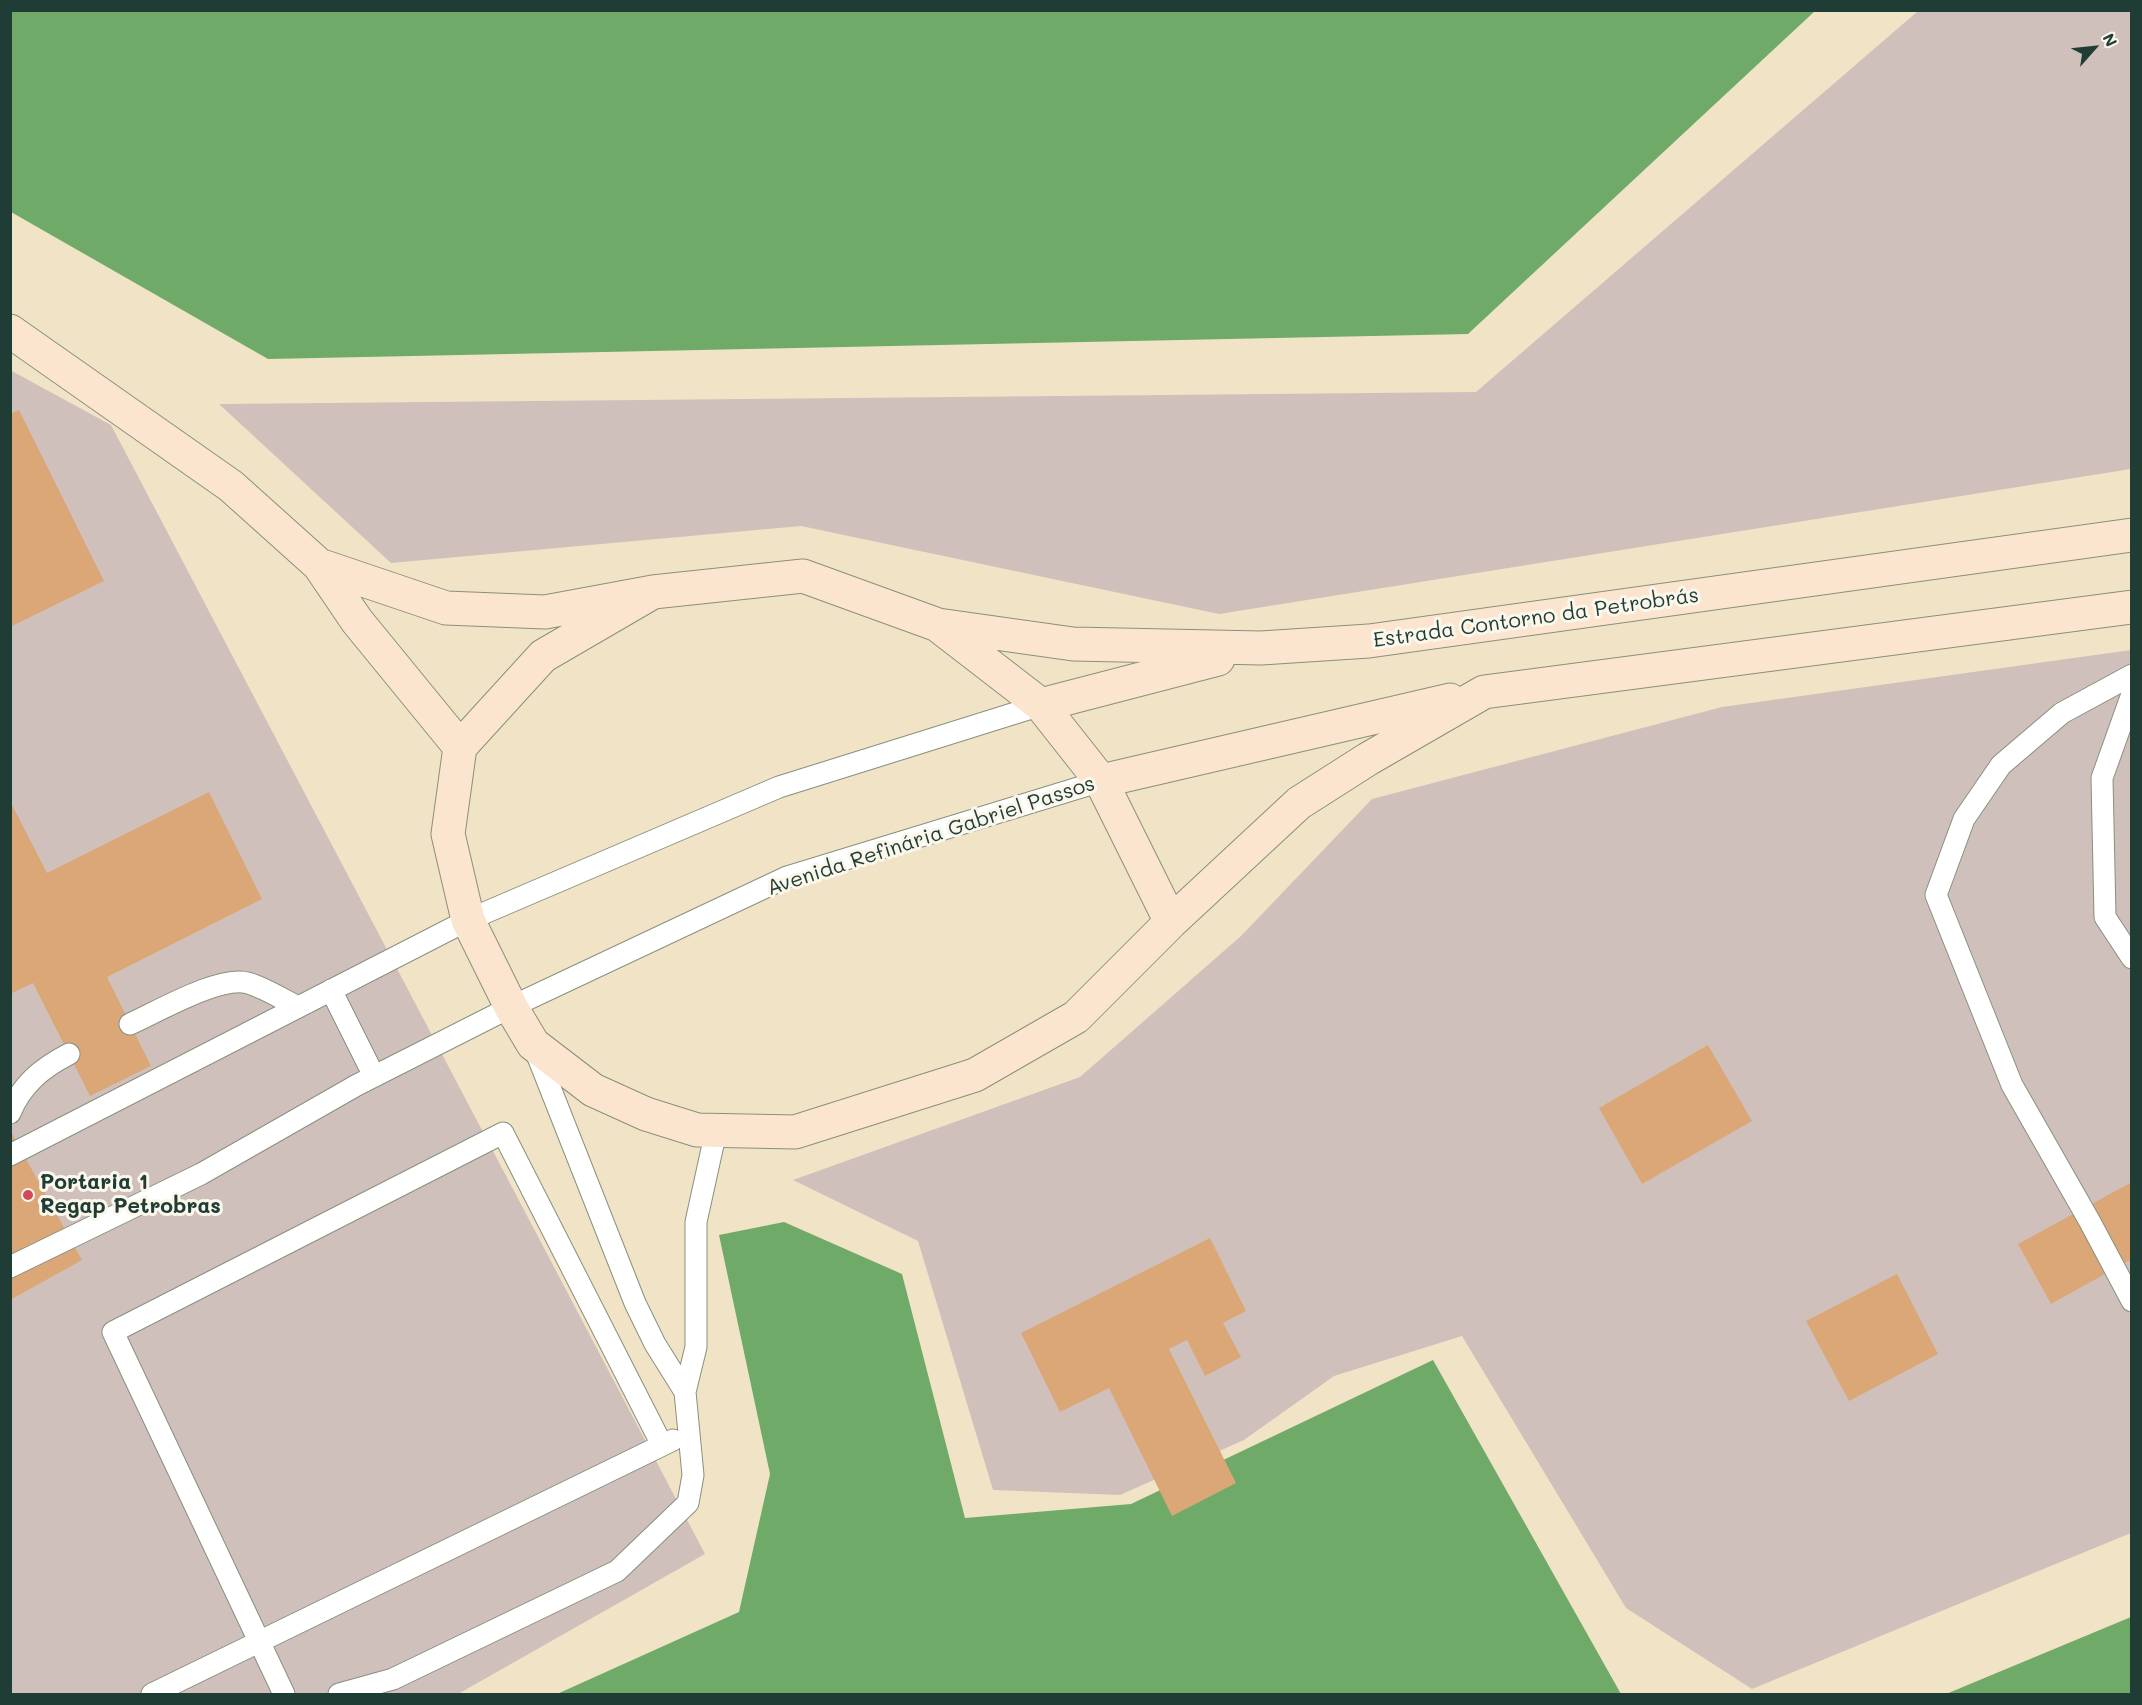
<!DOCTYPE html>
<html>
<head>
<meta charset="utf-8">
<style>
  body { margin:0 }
  #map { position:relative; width:2142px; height:1705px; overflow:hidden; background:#f1e4c6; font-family:Mali,sans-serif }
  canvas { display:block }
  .frame { position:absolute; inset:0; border:12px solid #1f3d34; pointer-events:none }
  .north { position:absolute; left:2064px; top:18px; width:60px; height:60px; -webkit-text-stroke:4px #fbf7ec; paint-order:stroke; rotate:63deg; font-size:16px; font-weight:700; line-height:24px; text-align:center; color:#1f3d34 }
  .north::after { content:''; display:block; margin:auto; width:21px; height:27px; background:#1f3d34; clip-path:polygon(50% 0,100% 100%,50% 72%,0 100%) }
</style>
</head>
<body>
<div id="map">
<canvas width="2142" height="1705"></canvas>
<div class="frame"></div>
<div class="north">N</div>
</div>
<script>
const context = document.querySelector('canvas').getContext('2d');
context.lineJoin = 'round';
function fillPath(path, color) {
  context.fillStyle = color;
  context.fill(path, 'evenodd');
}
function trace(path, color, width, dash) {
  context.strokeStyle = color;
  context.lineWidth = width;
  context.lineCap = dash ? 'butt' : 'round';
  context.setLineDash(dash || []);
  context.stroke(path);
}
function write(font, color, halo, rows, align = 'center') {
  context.font = font + ' Mali,sans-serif';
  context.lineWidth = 6;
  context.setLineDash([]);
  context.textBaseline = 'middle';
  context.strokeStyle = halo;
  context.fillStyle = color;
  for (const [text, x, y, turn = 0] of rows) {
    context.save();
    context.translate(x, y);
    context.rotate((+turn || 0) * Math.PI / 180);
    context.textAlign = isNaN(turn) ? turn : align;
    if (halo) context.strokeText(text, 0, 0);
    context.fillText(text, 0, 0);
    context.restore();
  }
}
fillPath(new Path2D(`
  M 1918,11 L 2131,11 L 2131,469 L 1219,614 L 801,526 L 391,563 L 219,404 L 1476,392 Z
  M 10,370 L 111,425 L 705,1554 L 458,1694 L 11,1694 Z
  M 2131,650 L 2131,1533 L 1752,1689 L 1626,1608 L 1462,1336 L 1334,1376 L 1244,1440 L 1120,1495 L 993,1490 L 918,1241 L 793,1180 L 1080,1077 L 1241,936 L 1372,799 L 1722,707 Z`), '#d0c0bc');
fillPath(new Path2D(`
  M 11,10 L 1815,10 L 1815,11 L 1468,334 L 268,359 L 11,212 Z
  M 784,1222 L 902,1274 L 965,1518 L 1131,1504 L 1433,1360 L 1621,1694 L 557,1694 L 739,1612 L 770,1474 L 719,1235 Z
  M 2131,1617 L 2131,1694 L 1946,1694 Z`), '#70aa69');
fillPath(new Path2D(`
  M 19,410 L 104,581 L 10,627 L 10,414 Z
  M 209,792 L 262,899 L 107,977 L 151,1066 L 90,1096 L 33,983 L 10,994 L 10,801 L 47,873 Z
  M 1708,1045 L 1752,1121 L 1642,1184 L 1599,1108 Z
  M 10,1130 L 82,1260 L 10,1300 Z
  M 2132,1182 L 2132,1259 L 2051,1304 L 2018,1244 Z
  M 1210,1238 L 1246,1311 L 1223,1323 L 1241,1357 L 1205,1376 L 1187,1340 L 1169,1349 L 1236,1483 L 1172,1516 L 1109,1388 L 1060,1412 L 1021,1333 Z
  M 1897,1274 L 1938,1354 L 1849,1401 L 1806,1321 Z`), '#dba777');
const service = new Path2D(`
  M 2132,675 L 2062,713 L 2001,765 L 1964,819 L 1936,895 L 2012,1085 L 2090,1222 L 2132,1301
  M 2132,694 L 2102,778 L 2105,917 L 2132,958
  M 331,990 L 374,1076
  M 130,1024 C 157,1012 220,975 248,983 C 265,988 282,999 298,1007
  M 534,1047 L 635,1303 L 655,1344 L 685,1392
  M 10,1113 C 22,1084 42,1068 69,1054
  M 10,1155 L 468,920 L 779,787 L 1041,705
  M 10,1267 L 201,1174 L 357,1085 L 511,1007 L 787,877 L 1101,781
  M 152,1694 L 673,1440
  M 284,1694 L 113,1332 L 503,1133 L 662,1445
  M 339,1694 L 393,1679 L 617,1571 L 688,1503 L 693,1475 L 685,1392 L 696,1347 L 696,1222 L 716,1131`);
const secondary = new Path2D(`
  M 10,331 L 231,486 L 319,565 L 357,621 L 460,747
  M 319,565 L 446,608 L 545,612 L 653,592 L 803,576 L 938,625 L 1073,644 L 1261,648 L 1369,641 L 2132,535
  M 653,592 L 543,656 L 460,747 L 448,834 L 468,920 L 511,1007 L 533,1044 L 593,1090 L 646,1114 L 697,1130 L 795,1132 L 975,1075 L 1076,1017 L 1171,922 L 1299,803 L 1368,759 L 1484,692 L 2132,607
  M 940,627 L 1041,705 L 1101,781 L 1171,922
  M 1041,705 L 1218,659
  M 1101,781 L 1450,700`);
trace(service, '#88907d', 23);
trace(secondary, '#88907d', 35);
trace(service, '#fff', 21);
trace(secondary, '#fce5cf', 33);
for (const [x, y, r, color] of [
  [28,1195,6,"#d1495b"]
]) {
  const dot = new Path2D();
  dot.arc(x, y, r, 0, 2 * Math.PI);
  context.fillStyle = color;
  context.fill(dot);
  trace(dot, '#fbf7ec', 2);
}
write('21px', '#1f3d34', '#fbf7ec', [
  ["Estrada Contorno da Petrobrás",1536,618,-8],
  ["Avenida Refinária Gabriel Passos",931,836,-18]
]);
write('bold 21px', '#1f3d34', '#fbf7ec', [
  ["Portaria 1",40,1183],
  ["Regap Petrobras",40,1207]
], 'left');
</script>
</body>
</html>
